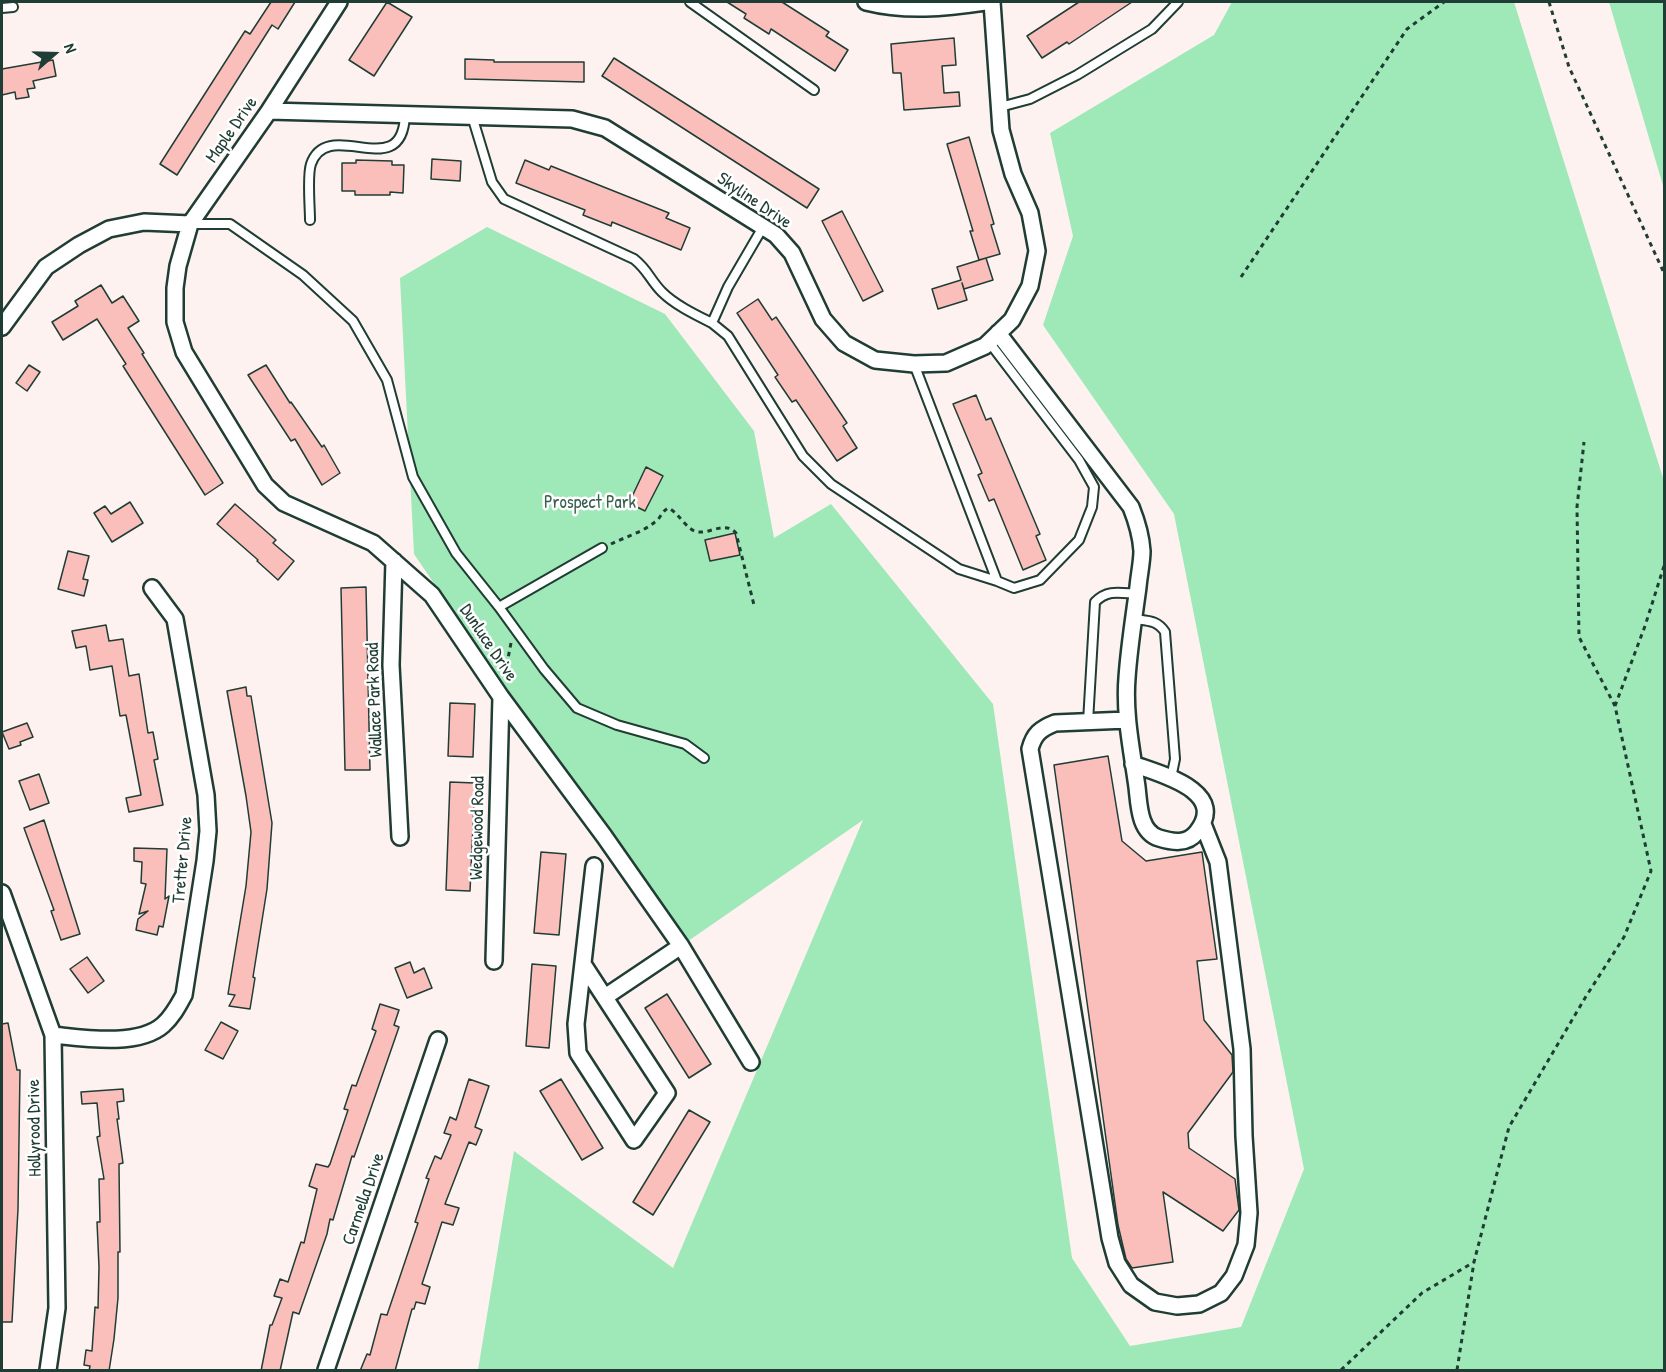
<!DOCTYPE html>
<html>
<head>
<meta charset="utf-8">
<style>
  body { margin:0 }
  #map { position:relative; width:1666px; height:1372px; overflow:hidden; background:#fef2f1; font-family:"Patrick Hand",sans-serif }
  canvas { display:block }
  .frame { position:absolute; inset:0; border:3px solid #1f3d34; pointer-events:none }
  .north { position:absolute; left:24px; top:24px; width:60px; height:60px; -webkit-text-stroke:4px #fff; paint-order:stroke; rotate:70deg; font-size:16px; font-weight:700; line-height:24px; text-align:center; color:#1f3d34 }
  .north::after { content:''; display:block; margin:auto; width:21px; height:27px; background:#1f3d34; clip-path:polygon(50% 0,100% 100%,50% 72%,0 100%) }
</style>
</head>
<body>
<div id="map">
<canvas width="1666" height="1372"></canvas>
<div class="frame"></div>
<div class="north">N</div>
</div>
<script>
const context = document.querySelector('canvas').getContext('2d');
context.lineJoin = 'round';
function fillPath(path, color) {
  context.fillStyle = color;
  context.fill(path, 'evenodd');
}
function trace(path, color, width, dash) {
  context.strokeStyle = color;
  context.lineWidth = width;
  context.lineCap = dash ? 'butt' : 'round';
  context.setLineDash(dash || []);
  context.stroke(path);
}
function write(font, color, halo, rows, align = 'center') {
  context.font = font + ' "Patrick Hand",sans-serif';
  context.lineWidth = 5;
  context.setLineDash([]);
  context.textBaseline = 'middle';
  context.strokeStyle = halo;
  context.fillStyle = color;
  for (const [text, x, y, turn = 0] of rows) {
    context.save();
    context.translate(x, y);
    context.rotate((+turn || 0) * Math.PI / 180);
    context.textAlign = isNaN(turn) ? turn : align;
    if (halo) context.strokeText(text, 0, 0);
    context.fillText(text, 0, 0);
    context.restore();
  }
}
fillPath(new Path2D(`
  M 1232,2 L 1514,2 L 1664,481 L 1664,1370 L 478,1370 L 514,1151 L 673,1268 L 863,820 L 681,946 L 414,554 L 400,278 L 487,227 L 665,314 L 754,431 L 774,538 L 831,504 L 993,704 L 1072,1258 L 1130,1346 L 1241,1327 L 1304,1169 L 1174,514 L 1043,325 L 1073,236 L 1050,133 L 1214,35 Z
  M 1609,2 L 1664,2 L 1664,189 Z`), '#9fe8b7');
const building = new Path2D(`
  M 271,2 L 295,2 L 278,29 L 272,25 L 177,175 L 160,164 L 245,31 L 250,34 Z
  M 387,2 L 412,17 L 374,76 L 349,60 Z
  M 727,2 L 782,2 L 829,32 L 826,36 L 848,50 L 835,71 L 771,29 L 769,34 L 744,18 L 746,14 Z
  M 1079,2 L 1132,2 L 1069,44 L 1067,42 L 1042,58 L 1027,36 Z
  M 954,38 L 956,65 L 942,66 L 944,93 L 959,92 L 960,106 L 904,110 L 901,73 L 893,73 L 891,44 Z
  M 614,58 L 819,189 L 807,208 L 602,76 Z
  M 465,59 L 494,60 L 494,62 L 584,62 L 584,82 L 465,79 Z
  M 53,60 L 56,76 L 33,81 L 35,88 L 27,89 L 29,97 L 16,99 L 15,92 L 2,95 L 2,69 Z
  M 969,137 L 994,224 L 991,225 L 1000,254 L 979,260 L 970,231 L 973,231 L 947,144 Z
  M 432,159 L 461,161 L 460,181 L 431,179 Z
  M 356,160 L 392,161 L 392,165 L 404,165 L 403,193 L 390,192 L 390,195 L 355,195 L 355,191 L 342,191 L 342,163 L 356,163 Z
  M 525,160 L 549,170 L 551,166 L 669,213 L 666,218 L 690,228 L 681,250 L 612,222 L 611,226 L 583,215 L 585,210 L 516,183 Z
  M 842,211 L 883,291 L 863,301 L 822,221 Z
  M 986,258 L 993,280 L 964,289 L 962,283 L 967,300 L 938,309 L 932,289 L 961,280 L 957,267 Z
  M 101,285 L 112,303 L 123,296 L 139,321 L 128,328 L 144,353 L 142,354 L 223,483 L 205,495 L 123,366 L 126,364 L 97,319 L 63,340 L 52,322 L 78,306 L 75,301 Z
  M 758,299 L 772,320 L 776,317 L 847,423 L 843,426 L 857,448 L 837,461 L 796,400 L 792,402 L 775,377 L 778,375 L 737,313 Z
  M 29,365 L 40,372 L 27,391 L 16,383 Z
  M 266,365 L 290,403 L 291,402 L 322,447 L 324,445 L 340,473 L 322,485 L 295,439 L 291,441 L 248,375 Z
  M 976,395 L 986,420 L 991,418 L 1040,534 L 1036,536 L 1046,560 L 1023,570 L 994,499 L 989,501 L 978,475 L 982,473 L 953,404 Z
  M 646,467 L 663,476 L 645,511 L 629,503 Z
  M 130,502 L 143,523 L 112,542 L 94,513 L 105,506 L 111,514 Z
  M 235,504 L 276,540 L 273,543 L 294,561 L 278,580 L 257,561 L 258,560 L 217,524 Z
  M 735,533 L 740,555 L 710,561 L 705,540 Z
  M 68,551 L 89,556 L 83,579 L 88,580 L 84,596 L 58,589 Z
  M 366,587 L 370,770 L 345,770 L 341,588 Z
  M 106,625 L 109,641 L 123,639 L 129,676 L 139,674 L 148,733 L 153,732 L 158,759 L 154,760 L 163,805 L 129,812 L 126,798 L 141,795 L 126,715 L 120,716 L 112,666 L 90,670 L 86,646 L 76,648 L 72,631 Z
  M 246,687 L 247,696 L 251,696 L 272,823 L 267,889 L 253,977 L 255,978 L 250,1009 L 229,1006 L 235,995 L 228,994 L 246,886 L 251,832 L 246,796 L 227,691 Z
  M 450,703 L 475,704 L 473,757 L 448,756 Z
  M 27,723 L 33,737 L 20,742 L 21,745 L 9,749 L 2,732 Z
  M 1108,756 L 1122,841 L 1146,861 L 1202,852 L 1217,959 L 1197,961 L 1204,1020 L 1232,1055 L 1233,1072 L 1188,1133 L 1189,1148 L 1235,1179 L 1239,1210 L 1223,1231 L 1163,1192 L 1173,1262 L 1132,1268 L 1126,1259 L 1118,1225 L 1054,765 Z
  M 39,774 L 49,803 L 30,810 L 19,781 Z
  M 450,782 L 475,783 L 470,891 L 446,890 Z
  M 44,820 L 80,934 L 61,940 L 51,911 L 54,910 L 24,828 Z
  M 134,848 L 167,849 L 165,899 L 169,896 L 163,927 L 159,926 L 157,935 L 136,930 L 138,919 L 148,911 L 139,914 L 146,884 L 141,883 L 142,862 L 134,861 Z
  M 541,852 L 566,854 L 559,935 L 534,933 Z
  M 87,957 L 104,981 L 88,993 L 70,969 Z
  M 410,962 L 414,973 L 424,968 L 432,988 L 407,998 L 395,968 Z
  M 532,964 L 556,966 L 549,1048 L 526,1046 Z
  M 667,994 L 711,1064 L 689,1078 L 645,1008 Z
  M 380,1004 L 399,1010 L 394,1025 L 399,1027 L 354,1157 L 352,1156 L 333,1220 L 330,1219 L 327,1234 L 299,1314 L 293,1312 L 280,1371 L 261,1371 L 270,1325 L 272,1325 L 282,1298 L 274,1296 L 280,1279 L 288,1282 L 301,1242 L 304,1243 L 317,1189 L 309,1186 L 316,1164 L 328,1167 L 330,1164 L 348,1110 L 344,1109 L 352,1085 L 356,1086 L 376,1031 L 372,1029 Z
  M 221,1022 L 238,1031 L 223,1059 L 205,1050 Z
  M 8,1023 L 17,1070 L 20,1070 L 18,1209 L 12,1322 L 2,1322 L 2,1024 Z
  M 469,1079 L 489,1086 L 475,1127 L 482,1130 L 476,1145 L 469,1142 L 445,1204 L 459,1208 L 453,1225 L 442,1222 L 422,1284 L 430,1287 L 425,1304 L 416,1302 L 414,1309 L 412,1309 L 395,1371 L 360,1371 L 367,1354 L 370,1355 L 381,1314 L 387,1315 L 418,1223 L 415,1222 L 429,1179 L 426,1178 L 435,1156 L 441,1159 L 451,1135 L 444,1133 L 450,1117 L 456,1120 Z
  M 561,1079 L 603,1148 L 582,1160 L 540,1091 Z
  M 123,1089 L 124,1101 L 117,1102 L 119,1119 L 117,1119 L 123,1163 L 119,1164 L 120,1252 L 118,1252 L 118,1298 L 114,1339 L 109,1371 L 89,1371 L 90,1366 L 84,1365 L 86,1350 L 92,1351 L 95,1307 L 98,1308 L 99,1267 L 97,1222 L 100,1222 L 99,1179 L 104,1179 L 97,1137 L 100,1136 L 97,1103 L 82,1104 L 81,1092 Z
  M 689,1110 L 710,1122 L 653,1215 L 633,1202 Z`);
fillPath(building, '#fabebb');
trace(building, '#1f3d34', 1.5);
const service = new Path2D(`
  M 690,2 L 814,90
  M 2,8 L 13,7
  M 1000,107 L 1030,99 L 1077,75 L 1152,29 L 1178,2
  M 472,116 L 492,182 L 504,199 L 634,259 C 648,270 650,280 662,292 C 675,305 696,315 712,323
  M 310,220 C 310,207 307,175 311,164 C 328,115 403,186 405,114
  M 190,224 L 230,224 L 303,275 L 353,321 L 387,380 L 413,477 L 456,553 L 499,607 L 602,548
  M 763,227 L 728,287 L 712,323 L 728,336 L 803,456 L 831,484 L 959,569 L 997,581
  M 914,364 L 997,581 L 1014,588 L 1040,580 L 1079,540 L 1092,507 L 1094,487 L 1079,460 L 989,342
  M 499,607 L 544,669 L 577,708 L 617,725 L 685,744 L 704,758
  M 1134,619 C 1148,621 1157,620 1165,632 L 1175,759 L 1171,778
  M 1088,722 L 1095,602 C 1108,589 1120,593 1137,594`);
const minor = new Path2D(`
  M 339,2 L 269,111 L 190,224 L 178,266 L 175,288 L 175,322 L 184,352 L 265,485 L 284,503 L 373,543 L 432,595 L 501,697 L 604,836 L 681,946 L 751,1062
  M 866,2 C 906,12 945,8 985,2
  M 269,111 L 572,119 L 605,128 L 776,235 L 792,253 L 823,319 L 844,343 L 875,360 L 914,364 L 946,363 L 985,346 L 1012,320 L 1030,286 L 1037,251 L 1030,213 L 1013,174 L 1001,130 L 992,2
  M 2,327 L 46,267 L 79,245 L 109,229 L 144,222 L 190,224
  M 998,333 L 1131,507 C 1137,522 1141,535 1142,551 C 1142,562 1139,575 1138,587 C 1134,617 1129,648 1127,678 C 1124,714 1132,751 1137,787 C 1139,804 1139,832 1159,838 C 1172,842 1187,845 1197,832 C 1229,791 1160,774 1133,764
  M 394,561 L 391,665 L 400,837
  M 1127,720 L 1055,723 C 1040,729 1034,734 1030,749 L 1110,1238 L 1117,1263 L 1131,1285 L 1155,1302 L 1177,1306 L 1199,1304 L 1221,1293 L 1234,1276 L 1246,1245 L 1249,1213 L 1244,1136 L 1242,1049 L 1218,862 L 1203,824
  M 2,893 L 53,1035 L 57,1308 L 48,1370
  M 494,961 L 501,697
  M 583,964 L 667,1093 L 634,1140 L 578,1053 L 576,1024 L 594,866
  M 605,997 L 681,946
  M 53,1035 C 83,1038 138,1047 163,1025 C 173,1016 178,1006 184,995 L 205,861 L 208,831 L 206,795 L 175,619 L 152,588
  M 326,1370 L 438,1040`);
trace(service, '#1f3d34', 12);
trace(minor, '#1f3d34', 20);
trace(new Path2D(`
  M 1549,2 L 1569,67 L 1664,273
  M 1241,277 L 1407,29 L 1444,2
  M 611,544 C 625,537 643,532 655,522 C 661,518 661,512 668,508 C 680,513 686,531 699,532 C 712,533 725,521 736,533 L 754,605
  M 505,674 L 511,643
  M 1615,706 L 1645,626 L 1664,566
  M 1341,1370 L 1422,1293 L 1474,1262
  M 1457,1370 L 1474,1262 L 1509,1127 L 1585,998 L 1624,937 L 1651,871 L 1615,706 L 1579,637 L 1577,507 L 1584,442`), '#1f3d34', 3, [4.5, 4.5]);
trace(service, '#fff', 8);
trace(minor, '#fff', 15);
write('18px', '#1f3d34', '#fff', [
  ["Maple Drive",232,130,-55],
  ["Skyline Drive",754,201,34],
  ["Dunluce Drive",488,643,56],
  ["Wallace Park Road",375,700,-92],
  ["Wedgewood Road",478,828,-89],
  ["Tretter Drive",183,860,-85],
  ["Hollyrood Drive",35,1128,-91],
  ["Carmella Drive",364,1199,-71]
]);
write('18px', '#395f4e', '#fff', [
  ["Prospect Park",590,503]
]);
</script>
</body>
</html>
